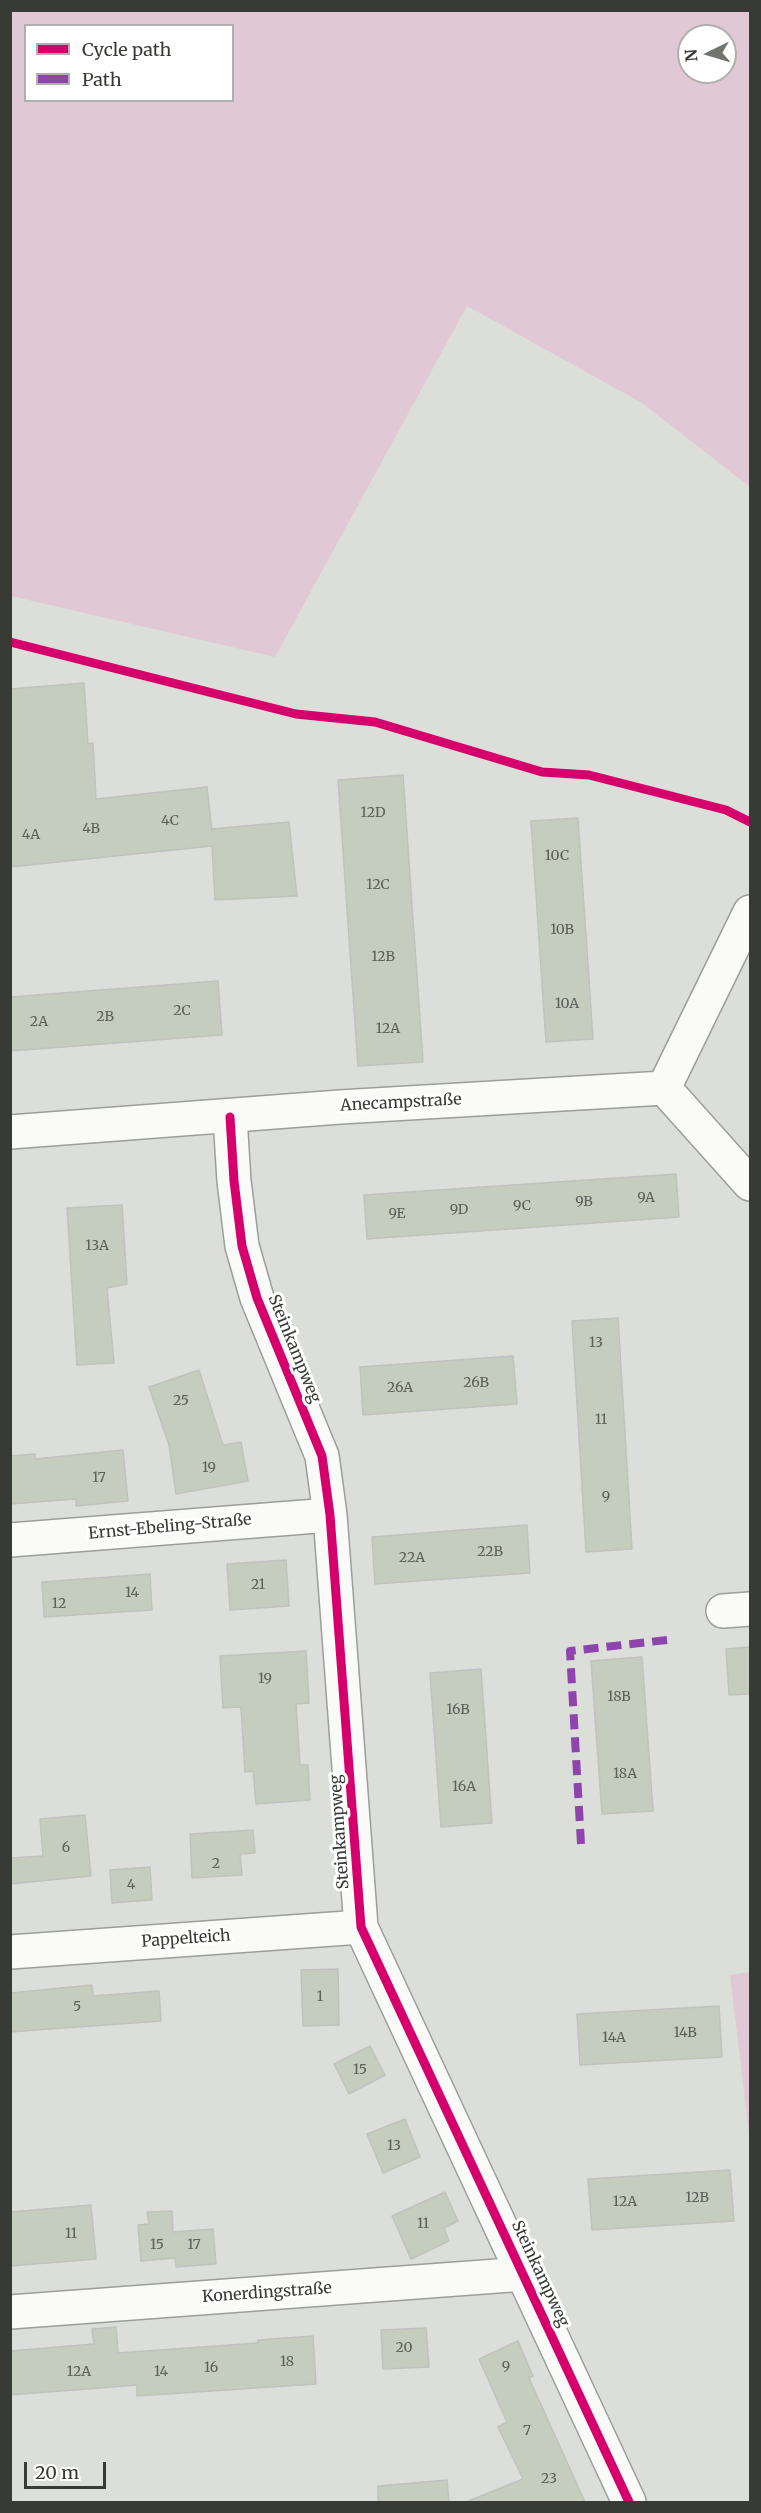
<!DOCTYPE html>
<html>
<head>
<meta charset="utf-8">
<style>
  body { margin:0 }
  #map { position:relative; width:761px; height:2513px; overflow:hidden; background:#dcdfd9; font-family:Merriweather,serif }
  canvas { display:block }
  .frame { position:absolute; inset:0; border:12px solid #373a35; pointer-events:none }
  .legend { position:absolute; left:24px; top:24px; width:210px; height:78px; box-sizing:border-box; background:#fff; border:2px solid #afb0ae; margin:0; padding:8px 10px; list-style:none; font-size:18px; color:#373a35 }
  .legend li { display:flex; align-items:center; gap:12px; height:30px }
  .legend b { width:30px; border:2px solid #afb0ae }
  .north { position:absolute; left:677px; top:24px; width:60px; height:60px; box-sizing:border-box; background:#fff; border:2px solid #afb0ae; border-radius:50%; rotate:265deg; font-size:16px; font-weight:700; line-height:24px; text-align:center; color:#373a35 }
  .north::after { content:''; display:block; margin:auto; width:21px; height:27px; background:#71746e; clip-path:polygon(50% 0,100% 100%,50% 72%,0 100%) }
  .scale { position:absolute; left:24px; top:2462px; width:82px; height:27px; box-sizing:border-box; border:3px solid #373a35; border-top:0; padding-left:8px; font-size:18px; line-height:21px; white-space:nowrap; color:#373a35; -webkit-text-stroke:4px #fff; paint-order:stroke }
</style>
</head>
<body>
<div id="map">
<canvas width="761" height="2513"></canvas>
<div class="frame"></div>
<ul class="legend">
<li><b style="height:8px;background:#d6006c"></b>Cycle path</li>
<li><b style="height:8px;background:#8e44ad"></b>Path</li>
</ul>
<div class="north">N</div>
<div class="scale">20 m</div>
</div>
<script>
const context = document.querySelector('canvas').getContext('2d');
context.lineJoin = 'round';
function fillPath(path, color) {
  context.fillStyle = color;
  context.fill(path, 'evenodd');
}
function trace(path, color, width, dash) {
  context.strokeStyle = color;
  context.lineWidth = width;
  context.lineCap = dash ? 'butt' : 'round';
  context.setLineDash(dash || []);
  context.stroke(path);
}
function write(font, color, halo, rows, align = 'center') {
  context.font = font + ' Merriweather,serif';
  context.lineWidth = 6;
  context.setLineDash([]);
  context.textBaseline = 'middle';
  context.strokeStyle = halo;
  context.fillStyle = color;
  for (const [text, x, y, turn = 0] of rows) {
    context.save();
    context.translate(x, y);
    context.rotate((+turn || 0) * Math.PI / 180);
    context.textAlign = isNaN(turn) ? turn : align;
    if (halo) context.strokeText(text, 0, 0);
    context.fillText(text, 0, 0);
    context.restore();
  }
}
fillPath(new Path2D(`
  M 11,10 L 750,11 L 750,487 L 642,403 L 467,306 L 275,657 L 11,596 ZM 26,26 L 232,26 L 232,100 L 26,100 ZM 689,36 L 725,36 L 725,72 L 689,72 Z
  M 750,1972 L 750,2142 L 730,1975 Z`), '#e0c8d5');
const building = new Path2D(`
  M 84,683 L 88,744 L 93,743 L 96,799 L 207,787 L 212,831 L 211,829 L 289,822 L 297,896 L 215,900 L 212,846 L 10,867 L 10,689 Z
  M 403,775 L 423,1062 L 358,1066 L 338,780 Z
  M 578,818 L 593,1039 L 546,1042 L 531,821 Z
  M 218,981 L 222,1035 L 10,1051 L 10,997 Z
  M 676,1174 L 679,1217 L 367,1239 L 364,1195 Z
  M 122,1205 L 127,1284 L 107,1288 L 114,1363 L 77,1365 L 67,1208 Z
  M 618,1318 L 632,1549 L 586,1552 L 572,1321 Z
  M 513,1356 L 517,1404 L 363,1415 L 360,1367 Z
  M 199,1370 L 223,1445 L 241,1442 L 248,1481 L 176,1494 L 169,1445 L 149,1387 Z
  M 123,1450 L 128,1501 L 76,1506 L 76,1499 L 10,1504 L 10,1456 L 35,1454 L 35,1459 Z
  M 527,1525 L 530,1573 L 375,1584 L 372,1537 Z
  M 286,1560 L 289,1606 L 230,1610 L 227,1564 Z
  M 150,1574 L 152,1610 L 44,1617 L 42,1582 Z
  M 750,1647 L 750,1694 L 729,1695 L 726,1649 Z
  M 306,1651 L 309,1703 L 296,1704 L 300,1765 L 308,1765 L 310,1800 L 256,1804 L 253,1771 L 245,1772 L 241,1707 L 223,1708 L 220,1656 Z
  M 642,1657 L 653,1811 L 602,1814 L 591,1661 Z
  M 481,1669 L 492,1823 L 441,1827 L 430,1673 Z
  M 85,1815 L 91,1876 L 10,1884 L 10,1858 L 43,1856 L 40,1819 Z
  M 253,1830 L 255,1853 L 240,1854 L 242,1875 L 192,1878 L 190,1834 Z
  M 150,1867 L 152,1900 L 112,1903 L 110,1870 Z
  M 338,1969 L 339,2025 L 303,2026 L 301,1970 Z
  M 92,1985 L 93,1996 L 159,1991 L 161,2021 L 10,2032 L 10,1993 Z
  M 719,2006 L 722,2057 L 580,2065 L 577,2014 Z
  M 370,2046 L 385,2075 L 349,2094 L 334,2064 Z
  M 405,2119 L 420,2157 L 383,2173 L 367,2134 Z
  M 730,2170 L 734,2221 L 592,2230 L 588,2179 Z
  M 445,2192 L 458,2221 L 444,2228 L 449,2241 L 411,2259 L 392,2216 Z
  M 91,2205 L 96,2259 L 10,2266 L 10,2212 Z
  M 172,2211 L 173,2232 L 213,2229 L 216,2264 L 176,2267 L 175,2258 L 141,2261 L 138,2225 L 149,2224 L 147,2212 Z
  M 116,2327 L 118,2353 L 258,2343 L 258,2340 L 313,2336 L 316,2384 L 137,2396 L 137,2385 L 10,2395 L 10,2351 L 94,2344 L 92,2329 Z
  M 426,2328 L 429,2367 L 383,2369 L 381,2330 Z
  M 518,2341 L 533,2376 L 529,2378 L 585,2502 L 466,2502 L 523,2479 L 498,2427 L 507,2422 L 479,2359 Z
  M 447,2480 L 449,2502 L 378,2502 L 378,2486 Z`);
fillPath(building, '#c5cdbe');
trace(building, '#c0c2be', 1.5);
const minor = new Path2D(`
  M 664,1088 L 750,912
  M 230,1117 L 234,1181 L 242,1246 L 257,1298 L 322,1456 L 330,1515 L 361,1927 L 629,2502
  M 10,1132 L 340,1107 L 664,1088 L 750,1184
  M 10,1540 L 330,1515
  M 723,1611 L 750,1609
  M 10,1952 L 361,1927
  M 10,2312 L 524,2274`);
trace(minor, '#9b9e99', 36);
trace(minor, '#fafaf9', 33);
trace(new Path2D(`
  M 581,1844 L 570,1651 L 675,1639`), '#8e44ad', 8, [15, 8]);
trace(new Path2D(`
  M 10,642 L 296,714 L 375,722 L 542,772 L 589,775 L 726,810 L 750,822
  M 230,1117 L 234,1181 L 242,1246 L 257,1298 L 322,1456 L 330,1515 L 361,1927 L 629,2502`), '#d6006c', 9);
write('14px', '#5b6058', null, [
  ["12D",373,813],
  ["4C",170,821],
  ["4B",91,829],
  ["4A",31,835],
  ["10C",557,856],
  ["12C",378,885],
  ["10B",562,930],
  ["12B",383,957],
  ["10A",567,1004],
  ["2C",182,1011],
  ["2B",105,1017],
  ["2A",39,1022],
  ["12A",388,1029],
  ["9A",646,1198],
  ["9B",584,1202],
  ["9C",522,1206],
  ["9D",459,1210],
  ["9E",397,1214],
  ["13A",97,1246],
  ["13",596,1343],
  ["26B",476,1383],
  ["26A",400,1388],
  ["25",181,1401],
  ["11",601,1420],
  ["19",209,1468],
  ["17",99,1478],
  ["9",606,1497],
  ["22B",490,1552],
  ["22A",412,1558],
  ["21",258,1585],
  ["14",132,1593],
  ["12",59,1604],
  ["19",265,1679],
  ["18B",619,1697],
  ["16B",458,1710],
  ["18A",625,1774],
  ["16A",464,1787],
  ["6",66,1848],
  ["2",216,1864],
  ["4",131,1885],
  ["1",320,1997],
  ["5",77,2007],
  ["14B",685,2033],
  ["14A",614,2038],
  ["15",360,2070],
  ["13",394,2146],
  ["12B",697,2198],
  ["12A",625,2202],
  ["11",423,2224],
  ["11",71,2234],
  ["15",157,2245],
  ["17",194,2245],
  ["20",404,2348],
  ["18",287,2362],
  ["9",506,2367],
  ["16",211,2368],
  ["12A",79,2372],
  ["14",161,2372],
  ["7",527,2431],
  ["23",549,2479]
]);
write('16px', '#373a35', '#fff', [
  ["Anecampstraße",401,1103,-3],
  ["Steinkampweg",294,1349,68],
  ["Ernst-Ebeling-Straße",170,1527,-5],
  ["Steinkampweg",340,1832,-94],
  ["Pappelteich",186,1939,-4],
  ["Steinkampweg",540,2274,65],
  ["Konerdingstraße",267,2293,-4]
]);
</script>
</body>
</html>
